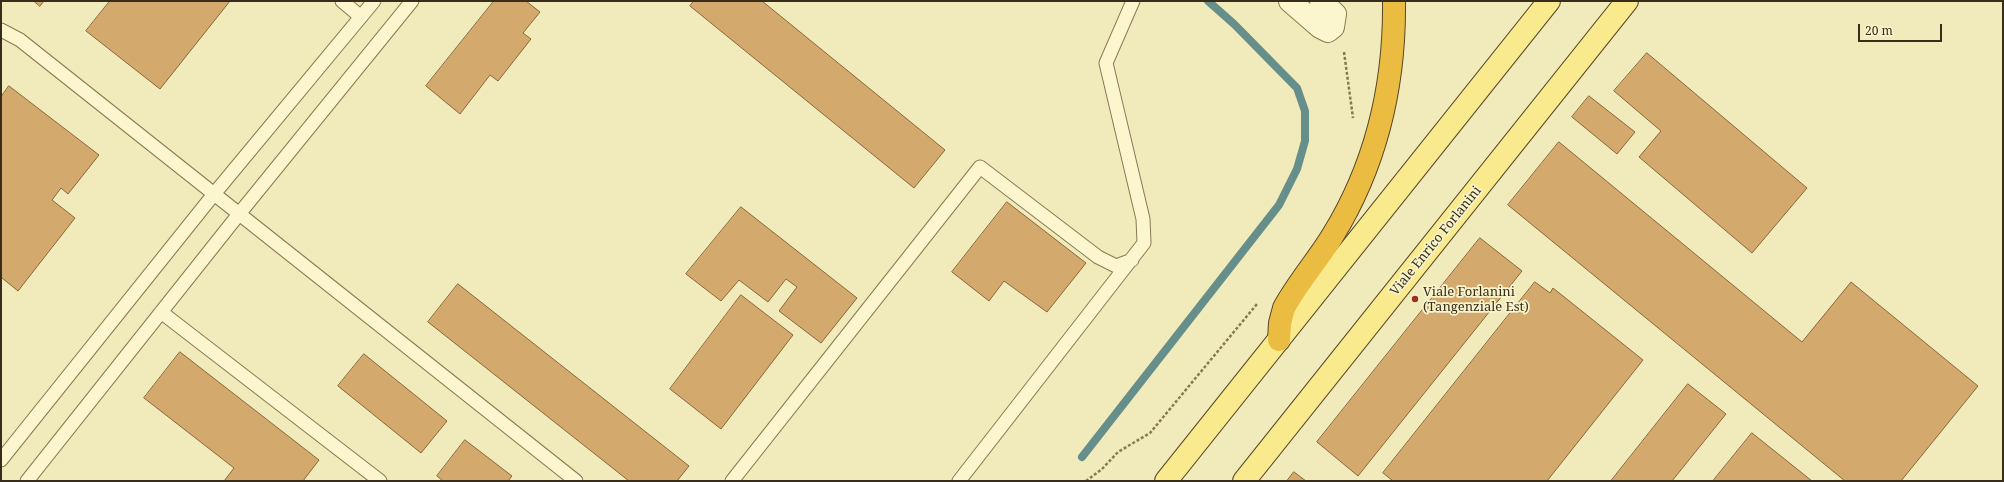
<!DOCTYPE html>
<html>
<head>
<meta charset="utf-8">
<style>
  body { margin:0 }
  #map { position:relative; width:2004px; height:482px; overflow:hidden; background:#f1eaba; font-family:"Noto Serif",serif }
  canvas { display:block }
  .frame { position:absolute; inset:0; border:2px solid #372d1a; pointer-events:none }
  .scale { position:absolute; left:1858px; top:24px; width:84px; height:18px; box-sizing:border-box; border:2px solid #372d1a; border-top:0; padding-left:5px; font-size:12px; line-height:14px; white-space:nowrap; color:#372d1a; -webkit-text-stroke:3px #f8f3cb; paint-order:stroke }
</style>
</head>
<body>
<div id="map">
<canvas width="2004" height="482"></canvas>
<div class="frame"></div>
<div class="scale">20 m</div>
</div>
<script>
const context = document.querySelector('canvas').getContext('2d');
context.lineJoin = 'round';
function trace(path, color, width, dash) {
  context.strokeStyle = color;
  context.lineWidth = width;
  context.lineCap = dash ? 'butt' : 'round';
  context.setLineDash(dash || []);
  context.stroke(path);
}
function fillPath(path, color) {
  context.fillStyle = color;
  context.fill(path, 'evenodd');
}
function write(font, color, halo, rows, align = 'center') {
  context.font = font + ' "Noto Serif",serif';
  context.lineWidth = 3.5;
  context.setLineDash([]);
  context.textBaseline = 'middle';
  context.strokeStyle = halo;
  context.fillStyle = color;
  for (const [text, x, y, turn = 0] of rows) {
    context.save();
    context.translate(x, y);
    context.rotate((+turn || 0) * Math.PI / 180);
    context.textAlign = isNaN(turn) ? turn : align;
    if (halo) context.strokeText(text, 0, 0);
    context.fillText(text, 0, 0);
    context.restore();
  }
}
trace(new Path2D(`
  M 1082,457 L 1279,205 L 1297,169 L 1305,141 L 1305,111 L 1297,88 L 1234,24 L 1208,1`), '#668f8c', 8);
const building = new Path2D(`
  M 34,1 L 44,1 L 40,6 Z
  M 110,1 L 230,1 L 160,89 L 86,31 Z
  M 494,1 L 526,1 L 540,12 L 523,33 L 531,39 L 498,81 L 490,75 L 460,114 L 426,86 Z
  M 694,1 L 762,1 L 945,150 L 914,188 L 690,6 Z
  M 1647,53 L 1807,188 L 1752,253 L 1639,157 L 1661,131 L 1614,91 Z
  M 9,86 L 99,155 L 68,194 L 61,188 L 52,200 L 75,218 L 18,291 L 2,278 L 1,279 L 1,97 Z
  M 1589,96 L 1635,132 L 1617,154 L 1572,117 Z
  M 1559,142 L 1802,342 L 1851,282 L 1978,386 L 1901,481 L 1845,481 L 1508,205 Z
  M 1007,202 L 1086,263 L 1047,312 L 1004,281 L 989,301 L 952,272 Z
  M 741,207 L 857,298 L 821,343 L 779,311 L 797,287 L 786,279 L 768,302 L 739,280 L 721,301 L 686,274 Z
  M 1480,238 L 1522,271 L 1358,476 L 1317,442 Z
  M 1535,282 L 1550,293 L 1553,288 L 1643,360 L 1547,481 L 1393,481 L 1383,473 Z
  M 458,284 L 689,466 L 677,481 L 629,481 L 428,322 Z
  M 741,295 L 793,335 L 721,429 L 670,389 Z
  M 180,352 L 319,460 L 303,481 L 224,481 L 234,468 L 144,398 Z
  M 364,354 L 447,421 L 421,453 L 338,386 Z
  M 1688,384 L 1726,414 L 1672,481 L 1611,481 Z
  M 1752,433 L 1812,481 L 1713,481 Z
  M 465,440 L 512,476 L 508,481 L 443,481 L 437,476 Z
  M 1294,472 L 1306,481 L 1287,481 Z`);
fillPath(building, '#d3a96d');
trace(building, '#8b6637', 1);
const lane = new Path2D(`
  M 342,1 L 361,17
  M 1,30 L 20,40 L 576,481
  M 161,312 L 380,481
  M 1,460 L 214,194 L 374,1
  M 27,481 L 239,214 L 412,1
  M 732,481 L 980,167 L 1098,257 L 1116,266 L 1132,260
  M 959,481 L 1144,243 L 1143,219 L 1106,63 L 1133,1`);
const street = new Path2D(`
  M 1290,1 L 1320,27 L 1328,31 L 1333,27 L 1335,14 L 1321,1`);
const primary = new Path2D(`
  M 1166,481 L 1549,1
  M 1244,481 L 1627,1`);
const highway = new Path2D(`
  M 1279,340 L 1280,323 L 1284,308 C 1298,282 1318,260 1333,235 C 1377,163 1395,85 1394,1`);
trace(lane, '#897953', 15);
trace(street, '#897953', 24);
trace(primary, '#564628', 24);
trace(highway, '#564628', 24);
trace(new Path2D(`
  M 1344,52 L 1353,118
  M 1086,481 L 1102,469 L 1118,452 L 1150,433 L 1257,304`), '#897953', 2.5, [3, 2]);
trace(lane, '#fcf6ce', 13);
trace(street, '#fcf6ce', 22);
trace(primary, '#f9ea8d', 22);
trace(highway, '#eabd42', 22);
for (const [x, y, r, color] of [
  [1415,299,4,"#9d331e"]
]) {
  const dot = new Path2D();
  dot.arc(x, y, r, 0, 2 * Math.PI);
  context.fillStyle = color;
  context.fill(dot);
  trace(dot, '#f8f3cb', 1.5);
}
write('13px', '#372d1a', '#f8f3cb', [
  ["Viale Enrico Forlanini",1436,241,-51]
]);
write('13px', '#372d1a', '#f8f3cb', [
  ["Viale Forlanini",1423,292],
  ["(Tangenziale Est)",1423,307]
], 'left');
</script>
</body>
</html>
